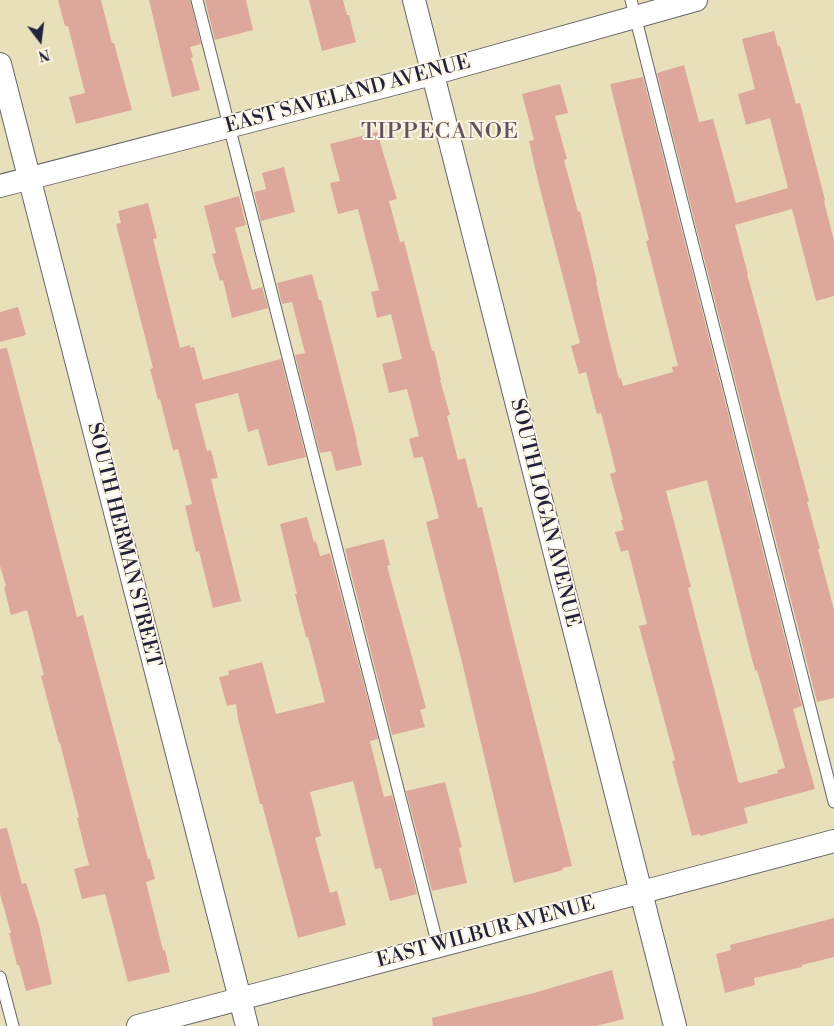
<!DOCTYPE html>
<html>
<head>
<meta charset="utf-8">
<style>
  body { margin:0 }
  #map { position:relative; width:834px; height:1026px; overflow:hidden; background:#e8e0bb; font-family:"Libre Bodoni",serif }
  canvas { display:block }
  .north { position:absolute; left:15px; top:15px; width:50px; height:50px; -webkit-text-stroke:4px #fcf5e5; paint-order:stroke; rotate:165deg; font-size:14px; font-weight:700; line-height:20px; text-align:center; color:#22223b }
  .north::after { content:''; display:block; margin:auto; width:18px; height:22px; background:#22223b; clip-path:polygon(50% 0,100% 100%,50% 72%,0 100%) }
</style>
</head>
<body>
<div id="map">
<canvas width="834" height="1026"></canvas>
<div class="north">N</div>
</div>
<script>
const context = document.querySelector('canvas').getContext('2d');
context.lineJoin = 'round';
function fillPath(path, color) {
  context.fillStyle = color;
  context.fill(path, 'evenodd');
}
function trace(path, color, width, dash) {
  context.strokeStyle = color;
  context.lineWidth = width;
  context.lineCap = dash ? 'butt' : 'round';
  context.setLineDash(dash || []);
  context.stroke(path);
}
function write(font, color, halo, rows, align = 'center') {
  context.font = font + ' "Libre Bodoni",serif';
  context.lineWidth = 4;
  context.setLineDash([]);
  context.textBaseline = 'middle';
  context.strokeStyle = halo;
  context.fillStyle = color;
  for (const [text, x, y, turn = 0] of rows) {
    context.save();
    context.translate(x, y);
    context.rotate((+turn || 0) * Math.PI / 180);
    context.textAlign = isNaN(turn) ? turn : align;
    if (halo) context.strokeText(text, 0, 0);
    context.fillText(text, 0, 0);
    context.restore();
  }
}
fillPath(new Path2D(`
  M 58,0 L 101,0 L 112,43 L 114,43 L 132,110 L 76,124 L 69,97 L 85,93 L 68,26 L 65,26 Z
  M 149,0 L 190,0 L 201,44 L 190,47 L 193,57 L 191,58 L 200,90 L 172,97 Z
  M 205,0 L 246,0 L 253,30 L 215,40 Z
  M 309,0 L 343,0 L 347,15 L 349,15 L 356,42 L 322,51 Z
  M 774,31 L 778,46 L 780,46 L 796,104 L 800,103 L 825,200 L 824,201 L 834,241 L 834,296 L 816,301 L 792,209 L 735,225 L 748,274 L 747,274 L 809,501 L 807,502 L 820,549 L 818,549 L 834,610 L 834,698 L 817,702 L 657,73 L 684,65 L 699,122 L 713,119 L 736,203 L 788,188 L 770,118 L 746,125 L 738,94 L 755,89 L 742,39 Z
  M 643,77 L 802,706 L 793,709 L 815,789 L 744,808 L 748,823 L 700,836 L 700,834 L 692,836 L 672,761 L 675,760 L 639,626 L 647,624 L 628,550 L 621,552 L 615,532 L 624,530 L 621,520 L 623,520 L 610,474 L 616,472 L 601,413 L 597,414 L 586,372 L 579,374 L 571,346 L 580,343 L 538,181 L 529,141 L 534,140 L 522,94 L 560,84 L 568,113 L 555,116 L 567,159 L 564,160 L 578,212 L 580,211 L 597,282 L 596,282 L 605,323 L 619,379 L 621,378 L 623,386 L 673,372 L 672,367 L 678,366 L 646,241 L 649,240 L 610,84 ZM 707,480 L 755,671 L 757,670 L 785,768 L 777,770 L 778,773 L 740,783 L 738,781 L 700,635 L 688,588 L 691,587 L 666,491 Z
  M 377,132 L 397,199 L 389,201 L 400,242 L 404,241 L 432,351 L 434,350 L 441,380 L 440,380 L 450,415 L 447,416 L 458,460 L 465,458 L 478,508 L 482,507 L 513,635 L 572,866 L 562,868 L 563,870 L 514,883 L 462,662 L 426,522 L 439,518 L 423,457 L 414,458 L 409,439 L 419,436 L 407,389 L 389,393 L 382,364 L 402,359 L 391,314 L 377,318 L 371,292 L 379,290 L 358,209 L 338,214 L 330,183 L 340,181 L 330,144 Z
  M 284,167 L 295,212 L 261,221 L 254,192 L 266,189 L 262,173 Z
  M 239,196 L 246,225 L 235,228 L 252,290 L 262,287 L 268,308 L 232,318 L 223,280 L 220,281 L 212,254 L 216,253 L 204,206 Z
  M 148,203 L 157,238 L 153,239 L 180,348 L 190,345 L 190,348 L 194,347 L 203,380 L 281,359 L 306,457 L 268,466 L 258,429 L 248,432 L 238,393 L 195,404 L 207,451 L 211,450 L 218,478 L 211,479 L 241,601 L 213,608 L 199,551 L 196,552 L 185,506 L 192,504 L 178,449 L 173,450 L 160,399 L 158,400 L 150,369 L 153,368 L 116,224 L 121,223 L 118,211 Z
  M 312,274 L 319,300 L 321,300 L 357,441 L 356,441 L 362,465 L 336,471 L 331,451 L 320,453 L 295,355 L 305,353 L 292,302 L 282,304 L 277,283 Z
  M 18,307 L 26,335 L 0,342 L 0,312 Z
  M 7,348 L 76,613 L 77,617 L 83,615 L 148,859 L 150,859 L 155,879 L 146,882 L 163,950 L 165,950 L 170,972 L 128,982 L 105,894 L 82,899 L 74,869 L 89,865 L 77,818 L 79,817 L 60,743 L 59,743 L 41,676 L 44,675 L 27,610 L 11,615 L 4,587 L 6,586 L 0,566 L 0,349 Z
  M 307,517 L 314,542 L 316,541 L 320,556 L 330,553 L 378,739 L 370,741 L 384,797 L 392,795 L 417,894 L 390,901 L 381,868 L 375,869 L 353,781 L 310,792 L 321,836 L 315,838 L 330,893 L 337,891 L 346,925 L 298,938 L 262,804 L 260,804 L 238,719 L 236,704 L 227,706 L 219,677 L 229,675 L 228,671 L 262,662 L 276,714 L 325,702 L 308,637 L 306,637 L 295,594 L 297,594 L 280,524 Z
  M 384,539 L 390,565 L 387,566 L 426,708 L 420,710 L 425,727 L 392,735 L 345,549 Z
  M 445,782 L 462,847 L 459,848 L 467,883 L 432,891 L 406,791 Z
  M 7,828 L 22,884 L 26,883 L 39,925 L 52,984 L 26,991 L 19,965 L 17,965 L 9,933 L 11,933 L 0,894 L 0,829 Z
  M 834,918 L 834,957 L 802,965 L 802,967 L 754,978 L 755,985 L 725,993 L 716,954 L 731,950 L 730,945 Z
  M 612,970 L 624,1019 L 596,1026 L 433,1026 L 432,1018 L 534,993 Z`), '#dea79c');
const lane = new Path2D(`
  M 197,0 L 438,946
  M 631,0 L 834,802
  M 0,977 L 13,1026`);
const street = new Path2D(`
  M 414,0 L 675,1026
  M 0,64 L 247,1026
  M 0,186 L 432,74 L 696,0
  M 138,1026 L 834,841`);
trace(lane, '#676468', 13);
trace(street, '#676468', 24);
trace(lane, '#fff', 11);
trace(street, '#fff', 22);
write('20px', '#22223b', '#fcf5e5', [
  ["EAST SAVELAND AVENUE",348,95,-15],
  ["SOUTH LOGAN AVENUE",544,513,76],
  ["SOUTH HERMAN STREET",123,545,76],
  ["EAST WILBUR AVENUE",486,933,-15]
]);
context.letterSpacing = '1px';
write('22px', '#64515d', '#fcf5e5', [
  ["TIPPECANOE",440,133]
]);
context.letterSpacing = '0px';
</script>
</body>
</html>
